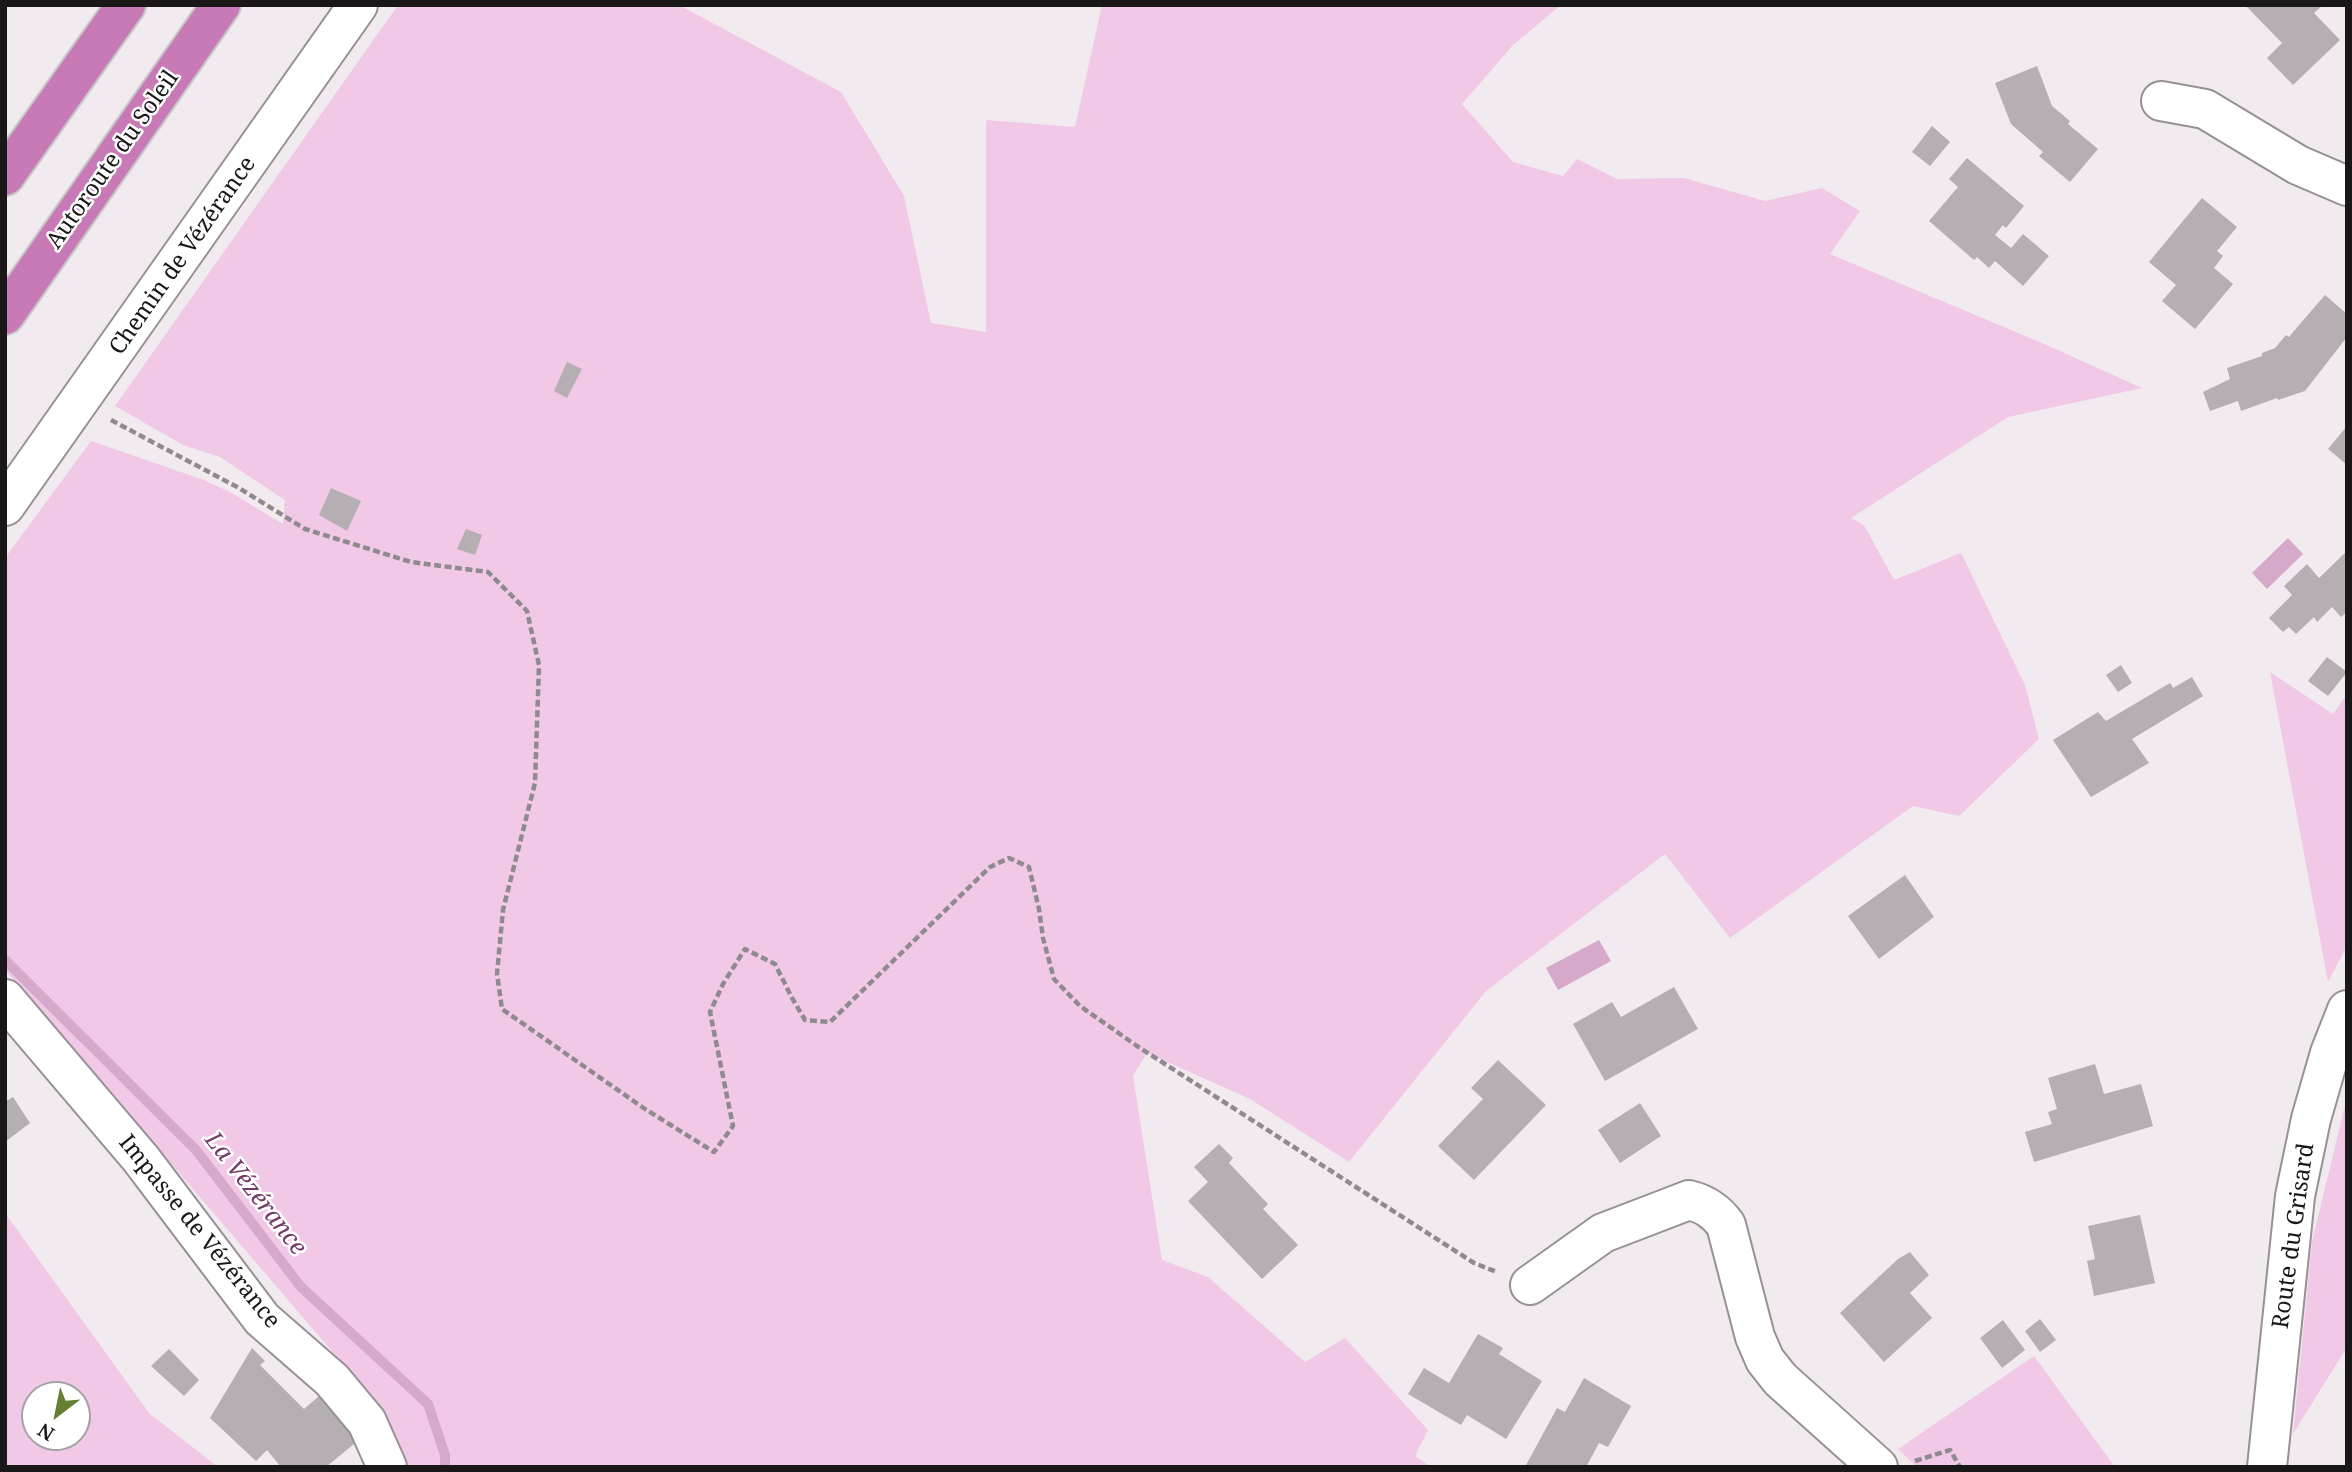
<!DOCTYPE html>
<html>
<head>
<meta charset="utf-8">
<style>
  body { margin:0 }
  #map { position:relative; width:2352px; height:1472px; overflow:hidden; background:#f1eaef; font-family:"Noto Serif",serif }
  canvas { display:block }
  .frame { position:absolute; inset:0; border:7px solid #191718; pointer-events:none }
  .north { position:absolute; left:21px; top:1381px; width:70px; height:70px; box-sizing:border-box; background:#fff; border:2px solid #a3a2a3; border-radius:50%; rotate:212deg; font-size:19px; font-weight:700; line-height:28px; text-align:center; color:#191718 }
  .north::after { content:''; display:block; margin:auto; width:24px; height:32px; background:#668033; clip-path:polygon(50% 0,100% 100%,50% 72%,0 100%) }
</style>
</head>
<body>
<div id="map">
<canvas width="2352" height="1472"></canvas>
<div class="frame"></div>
<div class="north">N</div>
</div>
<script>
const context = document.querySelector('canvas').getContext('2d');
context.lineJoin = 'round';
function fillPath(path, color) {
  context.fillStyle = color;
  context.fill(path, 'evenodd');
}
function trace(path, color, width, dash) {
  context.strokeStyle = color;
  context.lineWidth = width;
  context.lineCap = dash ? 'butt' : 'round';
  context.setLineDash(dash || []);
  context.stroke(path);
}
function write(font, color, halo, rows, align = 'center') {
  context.font = font + ' "Noto Serif",serif';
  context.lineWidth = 5;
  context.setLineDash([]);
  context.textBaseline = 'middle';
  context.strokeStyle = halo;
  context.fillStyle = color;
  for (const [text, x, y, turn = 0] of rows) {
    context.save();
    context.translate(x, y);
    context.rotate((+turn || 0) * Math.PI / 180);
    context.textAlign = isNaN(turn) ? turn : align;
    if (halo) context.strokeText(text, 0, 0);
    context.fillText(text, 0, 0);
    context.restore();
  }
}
fillPath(new Path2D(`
  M 398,5 L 679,5 L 841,92 L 904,196 L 931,323 L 986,332 L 986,120 L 1075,127 L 1102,5 L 1561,5 L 1513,45 L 1462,104 L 1513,162 L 1563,176 L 1577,159 L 1617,179 L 1684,178 L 1765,201 L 1822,188 L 1860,211 L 1830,254 L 2042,343 L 2142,388 L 2008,417 L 1851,518 L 1864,525 L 1894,580 L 1961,553 L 2025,685 L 2039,739 L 1959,816 L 1913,806 L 1730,938 L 1665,854 L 1486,991 L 1349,1162 L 1250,1099 L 1147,1053 L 1133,1076 L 1162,1260 L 1208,1277 L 1305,1362 L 1345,1338 L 1428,1430 L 1415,1456 L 1431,1467 L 405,1467 L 361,1385 L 5,970 L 5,558 L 91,441 L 204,480 L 230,492 L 283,524 L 285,500 L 220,457 L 183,445 L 115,406 Z
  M 2270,672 L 2333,714 L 2347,694 L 2347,946 L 2328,982 Z
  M 2347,1097 L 2347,1347 L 2293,1434 L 2312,1242 Z
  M 5,1213 L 149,1413 L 218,1467 L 5,1467 ZM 35,1395 L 77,1395 L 77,1437 L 35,1437 Z
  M 2034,1356 L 2115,1467 L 1917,1467 L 1898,1449 Z`), '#f1c9e7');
fillPath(new Path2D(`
  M 2288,538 L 2303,554 L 2267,589 L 2252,573 Z
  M 1599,940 L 1611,961 L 1558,990 L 1546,968 Z`), '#d6a8ca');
trace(new Path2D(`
  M 5,960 L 196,1150 L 301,1287 L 428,1404 L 445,1455 L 445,1467`), '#d6a8ca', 10);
fillPath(new Path2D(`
  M 2245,5 L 2323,5 L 2314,13 L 2340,40 L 2293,85 L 2267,58 L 2282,43 Z
  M 2037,66 L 2052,106 L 2070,121 L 2068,124 L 2098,149 L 2070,182 L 2039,156 L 2043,152 L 2011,124 L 1995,83 Z
  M 1932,126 L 1950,142 L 1930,166 L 1912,152 Z
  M 1967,158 L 2024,206 L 2006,228 L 2003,225 L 1995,235 L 2011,248 L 2023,234 L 2049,256 L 2023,286 L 1995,261 L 1989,268 L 1977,257 L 1974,260 L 1929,221 L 1958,187 L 1949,179 Z
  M 2202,198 L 2237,227 L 2217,251 L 2223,256 L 2214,268 L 2233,284 L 2195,329 L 2162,301 L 2176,285 L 2149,262 Z
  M 2325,295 L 2347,314 L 2347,337 L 2305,391 L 2278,400 L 2277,398 L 2241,411 L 2238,401 L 2210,411 L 2203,392 L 2230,379 L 2227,368 L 2262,356 L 2262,353 L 2275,348 L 2286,335 L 2289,337 L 2299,325 Z
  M 567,362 L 582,369 L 567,398 L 554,391 Z
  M 2347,426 L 2347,465 L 2328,449 Z
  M 331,488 L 361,501 L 347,531 L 319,515 Z
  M 466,529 L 482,535 L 475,555 L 457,549 Z
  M 2347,551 L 2347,612 L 2341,617 L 2332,607 L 2317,622 L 2314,617 L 2296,634 L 2289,627 L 2283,632 L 2269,618 L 2292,595 L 2284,586 L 2307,564 L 2319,578 Z
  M 2327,657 L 2347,672 L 2328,696 L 2308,681 Z
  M 2121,665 L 2132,683 L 2118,692 L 2106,675 Z
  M 2192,677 L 2203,696 L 2132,739 L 2149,763 L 2091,797 L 2053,740 L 2098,712 L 2106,721 L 2170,683 L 2173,688 Z
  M 1905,875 L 1934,917 L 1879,959 L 1848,916 Z
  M 1674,987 L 1698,1029 L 1605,1081 L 1573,1024 L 1612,1002 L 1621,1017 Z
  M 1498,1060 L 1546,1105 L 1474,1180 L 1438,1146 L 1483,1099 L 1471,1088 Z
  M 2095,1064 L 2104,1094 L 2141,1084 L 2153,1126 L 2034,1162 L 2025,1132 L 2052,1124 L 2048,1112 L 2057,1109 L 2048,1078 Z
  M 13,1097 L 30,1123 L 5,1142 L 5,1102 Z
  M 1640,1103 L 1661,1136 L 1620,1163 L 1598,1130 Z
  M 1219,1144 L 1233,1158 L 1229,1163 L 1268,1204 L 1263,1209 L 1298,1245 L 1262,1279 L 1188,1201 L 1208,1182 L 1194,1167 Z
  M 2140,1215 L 2155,1283 L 2094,1296 L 2087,1261 L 2095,1259 L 2088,1226 Z
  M 1910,1252 L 1929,1275 L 1910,1293 L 1932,1318 L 1884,1362 L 1840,1313 L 1898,1259 Z
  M 2040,1319 L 2056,1340 L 2040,1352 L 2025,1331 Z
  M 2003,1320 L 2025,1350 L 2002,1368 L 1980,1338 Z
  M 1478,1334 L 1503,1348 L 1499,1354 L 1542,1381 L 1506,1439 L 1467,1415 L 1461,1425 L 1408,1394 L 1424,1368 L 1449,1383 Z
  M 252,1348 L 265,1361 L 260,1365 L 304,1409 L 326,1390 L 360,1439 L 326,1467 L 281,1467 L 267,1450 L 256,1461 L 210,1418 Z
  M 169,1349 L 199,1380 L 184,1396 L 151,1366 Z
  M 1584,1378 L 1631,1406 L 1608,1447 L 1599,1443 L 1586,1467 L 1525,1467 L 1557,1408 L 1565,1412 Z`), '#b5aeb3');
const minor = new Path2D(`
  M 2161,101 L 2205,109 L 2298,165 L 2347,186
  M 5,506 L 358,5
  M 5,999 L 141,1159 L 262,1319 L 332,1380 L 367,1422 L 387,1467
  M 1530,1285 L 1603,1233 L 1689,1200 C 1705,1204 1716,1211 1726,1225 L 1755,1337 L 1765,1360 L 1780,1379 L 1878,1467
  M 2267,1467 L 2295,1196 L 2311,1119 L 2330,1053 L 2347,1010`);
const highway = new Path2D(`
  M 5,176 L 126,5
  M 5,315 L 221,5`);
trace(minor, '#979195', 42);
trace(highway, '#c8c7c8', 42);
trace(new Path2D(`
  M 111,420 L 239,488 L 305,529 L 411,562 L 488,572 L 527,611 L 539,665 L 535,783 L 503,910 L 497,974 L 502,1009 L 645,1109 L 714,1152 L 733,1126 L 710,1012 L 723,984 L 745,949 L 775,964 L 792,998 L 805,1020 L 830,1022 L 990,867 L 1009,858 L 1029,867 L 1039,909 L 1043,938 L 1054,979 L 1080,1006 L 1137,1046 L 1474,1263 L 1497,1272
  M 1915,1461 L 1950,1450 L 1960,1467`), '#8f8a8e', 4.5, [7, 3.5]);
trace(minor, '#fff', 38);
trace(highway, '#c87ab7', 38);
write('23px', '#191718', '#fff', [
  ["Autoroute du Soleil",113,160,-55],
  ["Chemin de Vézérance",183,256,-55],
  ["Impasse de Vézérance",199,1232,51],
  ["Route du Grisard",2294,1236,-82]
]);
write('italic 24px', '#733b68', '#fff', [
  ["La Vézérance",255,1194,52]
]);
</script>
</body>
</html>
